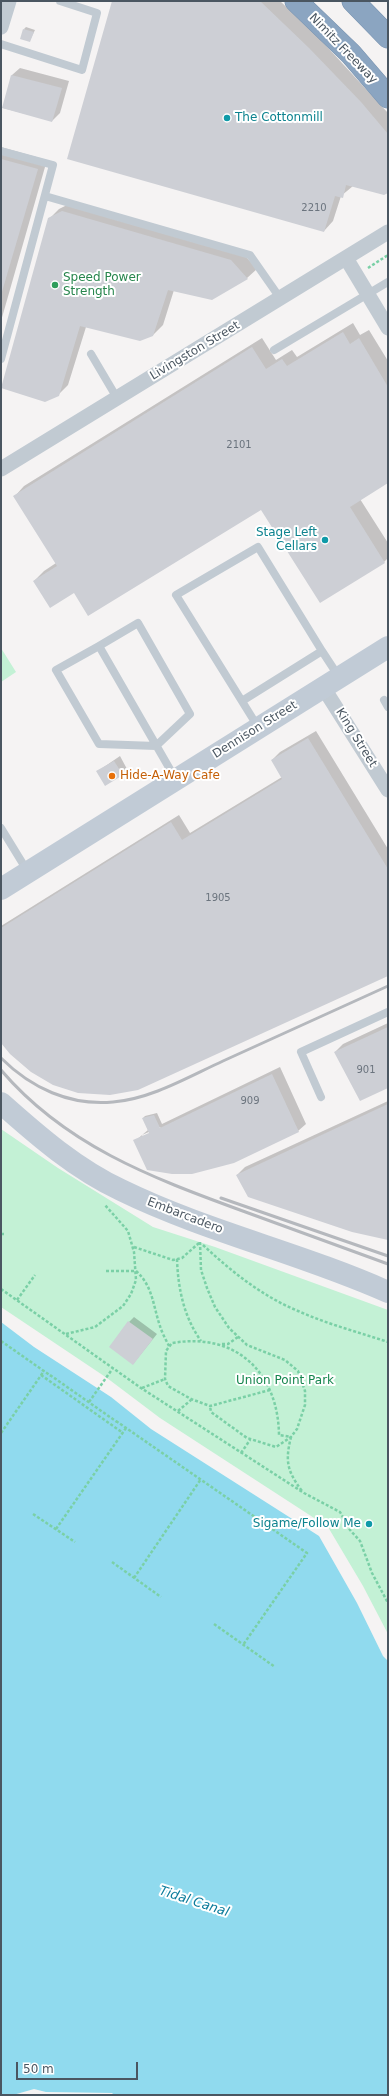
<!DOCTYPE html>
<html>
<head>
<meta charset="utf-8">
<style>
  body { margin:0 }
  #map { position:relative; width:389px; height:2096px; overflow:hidden; background:#f5f3f3; font-family:"DejaVu Sans",sans-serif }
  canvas { display:block }
  .frame { position:absolute; inset:0; border:2px solid #4a5661; pointer-events:none }
  .scale { position:absolute; left:16px; top:2062px; width:122px; height:18px; box-sizing:border-box; border:2px solid #4a5661; border-top:0; padding-left:5px; font-size:12px; line-height:14px; white-space:nowrap; color:#4a5661; -webkit-text-stroke:3px #fff; paint-order:stroke }
</style>
</head>
<body>
<div id="map">
<canvas width="389" height="2096"></canvas>
<div class="frame"></div>
<div class="scale">50 m</div>
</div>
<script>
const context = document.querySelector('canvas').getContext('2d');
context.lineJoin = 'round';
function fillPath(path, color) {
  context.fillStyle = color;
  context.fill(path, 'evenodd');
}
function trace(path, color, width, dash) {
  context.strokeStyle = color;
  context.lineWidth = width;
  context.lineCap = dash ? 'butt' : 'round';
  context.setLineDash(dash || []);
  context.stroke(path);
}
function write(font, color, halo, rows, align = 'center') {
  context.font = font + ' "DejaVu Sans",sans-serif';
  context.lineWidth = 4;
  context.setLineDash([]);
  context.textBaseline = 'middle';
  context.strokeStyle = halo;
  context.fillStyle = color;
  for (const [text, x, y, turn = 0] of rows) {
    context.save();
    context.translate(x, y);
    context.rotate((+turn || 0) * Math.PI / 180);
    context.textAlign = isNaN(turn) ? turn : align;
    if (halo) context.strokeText(text, 0, 0);
    context.fillText(text, 0, 0);
    context.restore();
  }
}
fillPath(new Path2D(`
  M 1,648 L 16,672 L 1,682 Z
  M 1,1129 L 58,1168 L 153,1227 L 215,1247 L 388,1310 L 388,1638 L 159,1420 L 1,1309 Z`), '#c3f1d5');
fillPath(new Path2D(`
  M 1,1309 L 159,1420 L 327,1528 L 388,1638 L 388,2095 L 1,2095 Z`), '#90daee');
fillPath(new Path2D(`
  M 1,1307 L 107,1378 L 160,1418 L 328,1527 L 363,1586 L 388,1634 L 388,1661 L 383,1656 L 357,1603 L 319,1536 L 151,1429 L 111,1397 L 34,1347 L 1,1322 Z
  M 34,2089 L 46,2092 L 112,2093 L 114,2095 L 1,2095 L 13,2095 Z`), '#f5f3f3');
fillPath(new Path2D(`
  M 113,1 L 280,1 L 319,38 L 388,113 L 388,192 L 353,186 L 341,196 L 333,221 L 324,231 Z
  M 26,27 L 35,30 L 30,40 L 24,29 Z
  M 20,68 L 69,81 L 60,113 L 52,121 L 3,108 L 12,75 Z
  M 1,147 L 47,160 L 1,321 Z
  M 73,202 L 241,251 L 257,269 L 247,278 L 174,290 L 163,325 L 153,335 L 86,327 L 68,385 L 58,395 L 49,219 L 59,209 Z
  M 353,323 L 360,335 L 369,330 L 388,361 L 388,482 L 360,499 L 388,543 L 388,558 L 384,562 L 262,508 L 74,592 L 34,581 L 44,571 L 56,563 L 15,496 L 24,486 L 262,338 L 276,360 L 292,350 L 297,357 Z
  M 316,731 L 388,849 L 388,975 L 137,1089 L 1,1041 L 1,926 L 179,815 L 190,833 L 282,777 L 272,760 L 280,752 Z
  M 120,756 L 127,769 L 122,774 L 98,771 Z
  M 388,1023 L 388,1087 L 335,1052 L 343,1044 Z
  M 280,1067 L 306,1124 L 298,1131 L 135,1141 L 148,1130 L 143,1118 L 145,1116 L 157,1113 L 162,1124 ZM 160,1127 L 161,1129 L 143,1137 L 142,1135 Z
  M 388,1101 L 388,1238 L 237,1175 L 245,1167 Z
  M 134,1317 L 157,1334 L 133,1364 L 129,1322 Z`), '#0003');
fillPath(new Path2D(`
  M 112,1 L 260,1 L 309,48 L 361,102 L 388,134 L 388,193 L 384,195 L 346,185 L 343,198 L 335,196 L 324,232 L 67,159 Z
  M 23,29 L 34,32 L 30,42 L 20,39 Z
  M 11,75 L 62,88 L 52,122 L 2,108 Z
  M 1,159 L 38,169 L 1,295 Z
  M 62,211 L 231,260 L 248,279 L 212,300 L 168,290 L 153,336 L 140,341 L 80,326 L 59,396 L 45,402 L 1,388 L 48,218 Z
  M 343,332 L 350,344 L 359,338 L 388,387 L 388,483 L 350,507 L 385,563 L 320,603 L 261,510 L 88,616 L 74,593 L 50,608 L 33,581 L 57,566 L 13,496 L 252,347 L 266,369 L 282,359 L 287,366 Z
  M 308,738 L 388,869 L 388,976 L 138,1090 L 110,1095 L 78,1093 L 53,1085 L 31,1072 L 10,1054 L 1,1043 L 1,928 L 171,822 L 182,840 L 282,779 L 271,760 Z
  M 114,761 L 123,775 L 105,786 L 96,771 Z
  M 388,1027 L 388,1088 L 360,1101 L 334,1052 Z
  M 272,1074 L 299,1132 L 234,1163 L 215,1168 L 192,1174 L 172,1174 L 147,1170 L 133,1140 L 149,1133 L 142,1118 L 154,1115 L 160,1128 Z
  M 388,1104 L 388,1240 L 352,1232 L 248,1197 L 236,1175 Z
  M 128,1321 L 153,1339 L 133,1365 L 109,1347 Z`), '#cdcfd5');
const motorway = new Path2D(`
  M 296,1 L 351,54 L 388,97
  M 353,1 L 388,37`);
trace(motorway, '#7690ad', 23);
trace(new Path2D(`
  M 368,268 L 388,255
  M 1,1234 L 6,1234
  M 200,1242 L 201,1270 L 207,1288 L 215,1307 L 229,1328 L 247,1345 L 285,1360 L 298,1371 L 305,1391 L 305,1405 L 297,1429 L 291,1437 L 276,1447 L 247,1438 L 211,1412 L 210,1406
  M 203,1245 C 232,1272 262,1296 298,1311 C 327,1324 358,1332 388,1342
  M 134,1247 L 173,1260 L 182,1258 L 199,1243
  M 177,1259 C 178,1289 184,1317 201,1341
  M 106,1271 L 136,1271 C 153,1286 153,1306 160,1326 C 162,1333 166,1340 169,1346
  M 1,1289 L 141,1388 L 304,1493 L 340,1512 L 350,1530 L 360,1541 L 372,1573 L 388,1603
  M 17,1300 L 35,1275
  M 66,1334 L 95,1327 L 123,1306 L 131,1294 L 136,1280 L 134,1252 L 128,1231 L 105,1205
  M 1,1341 L 51,1376
  M 222,1344 L 228,1344 L 238,1337
  M 41,1375 L 123,1433
  M 50,1375 L 117,1422
  M 142,1388 L 165,1379
  M 270,1390 L 210,1406 L 191,1399 L 168,1386 L 165,1379 L 166,1351 L 172,1343 C 236,1332 278,1372 279,1435 L 291,1437 C 285,1461 287,1471 302,1491
  M 89,1402 L 113,1368
  M 178,1411 L 191,1400
  M 116,1421 L 307,1553 L 243,1645
  M 1,1433 L 44,1371
  M 241,1453 L 250,1440
  M 33,1514 L 75,1542
  M 56,1529 L 126,1428
  M 112,1562 L 161,1597
  M 134,1578 L 201,1479
  M 214,1624 L 275,1667`), '#7ad0a6', 2.5, [3, 2]);
trace(new Path2D(`
  M 1,44 L 82,70 L 97,13 L 60,1
  M 1,151 L 53,165 L 1,359
  M 45,196 L 250,255 L 280,298
  M 274,350 L 388,282
  M 91,354 L 117,398
  M 99,646 L 138,623 L 190,714 L 156,746 L 99,744 L 56,670 L 99,646 L 175,778
  M 322,651 L 339,677
  M 384,700 L 388,707
  M 242,701 L 322,651 L 258,547 L 176,595 L 258,727
  M 1,828 L 28,872
  M 321,1097 L 301,1052 L 388,1012`), '#c1cad2', 8);
trace(new Path2D(`
  M 1,27 L 9,1
  M 346,258 L 388,328
  M 1,469 L 388,232
  M 323,687 L 388,790`), '#c1cad2', 15);
trace(new Path2D(`
  M 1,889 L 388,647
  M 1,1103 C 38,1136 76,1169 121,1190 C 207,1232 301,1253 388,1292`), '#c1cbd6', 22);
trace(motorway, '#8ba5c1', 22);
trace(new Path2D(`
  M 1,1058 C 31,1088 70,1106 113,1102 C 151,1099 188,1077 223,1061 C 278,1036 333,1011 388,986
  M 1,1070 C 65,1145 150,1177 240,1210 C 289,1228 339,1246 388,1264
  M 221,1198 L 388,1256`), '#b5b8bd', 3);
for (const [x, y, r, color] of [
  [227,118,4,"#0f9aa8"],
  [55,285,4,"#2e9e5b"],
  [325,540,4,"#0f9aa8"],
  [112,776,4,"#e8710a"],
  [369,1524,4,"#0f9aa8"]
]) {
  const dot = new Path2D();
  dot.arc(x, y, r, 0, 2 * Math.PI);
  context.fillStyle = color;
  context.fill(dot);
  trace(dot, '#fff', 1.5);
}
write('10px', '#6b747e', null, [
  ["2210",314,208],
  ["2101",239,445],
  ["1905",218,898],
  ["901",366,1070],
  ["909",250,1101]
]);
write('12px', '#4a5661', '#fff', [
  ["Nimitz Freeway",343,49,46],
  ["Livingston Street",195,351,-31],
  ["Dennison Street",255,730,-32],
  ["King Street",356,738,58],
  ["Embarcadero",185,1216,21]
]);
write('12px', '#0d838f', '#fff', [
  ["The Cottonmill",235,118,"left"],
  ["Stage Left",317,533],
  ["Cellars",317,547],
  ["Sigame/Follow Me",361,1524]
], 'right');
write('12px', '#27864d', '#fff', [
  ["Speed Power",63,278],
  ["Strength",63,292]
], 'left');
write('12px', '#c56008', '#fff', [
  ["Hide-A-Way Cafe",120,776]
], 'left');
write('12px', '#17864f', '#fff', [
  ["Union Point Park",285,1381]
]);
write('italic 13px', '#0c7c9b', '#fff', [
  ["Tidal Canal",194,1902,18]
]);
</script>
</body>
</html>
